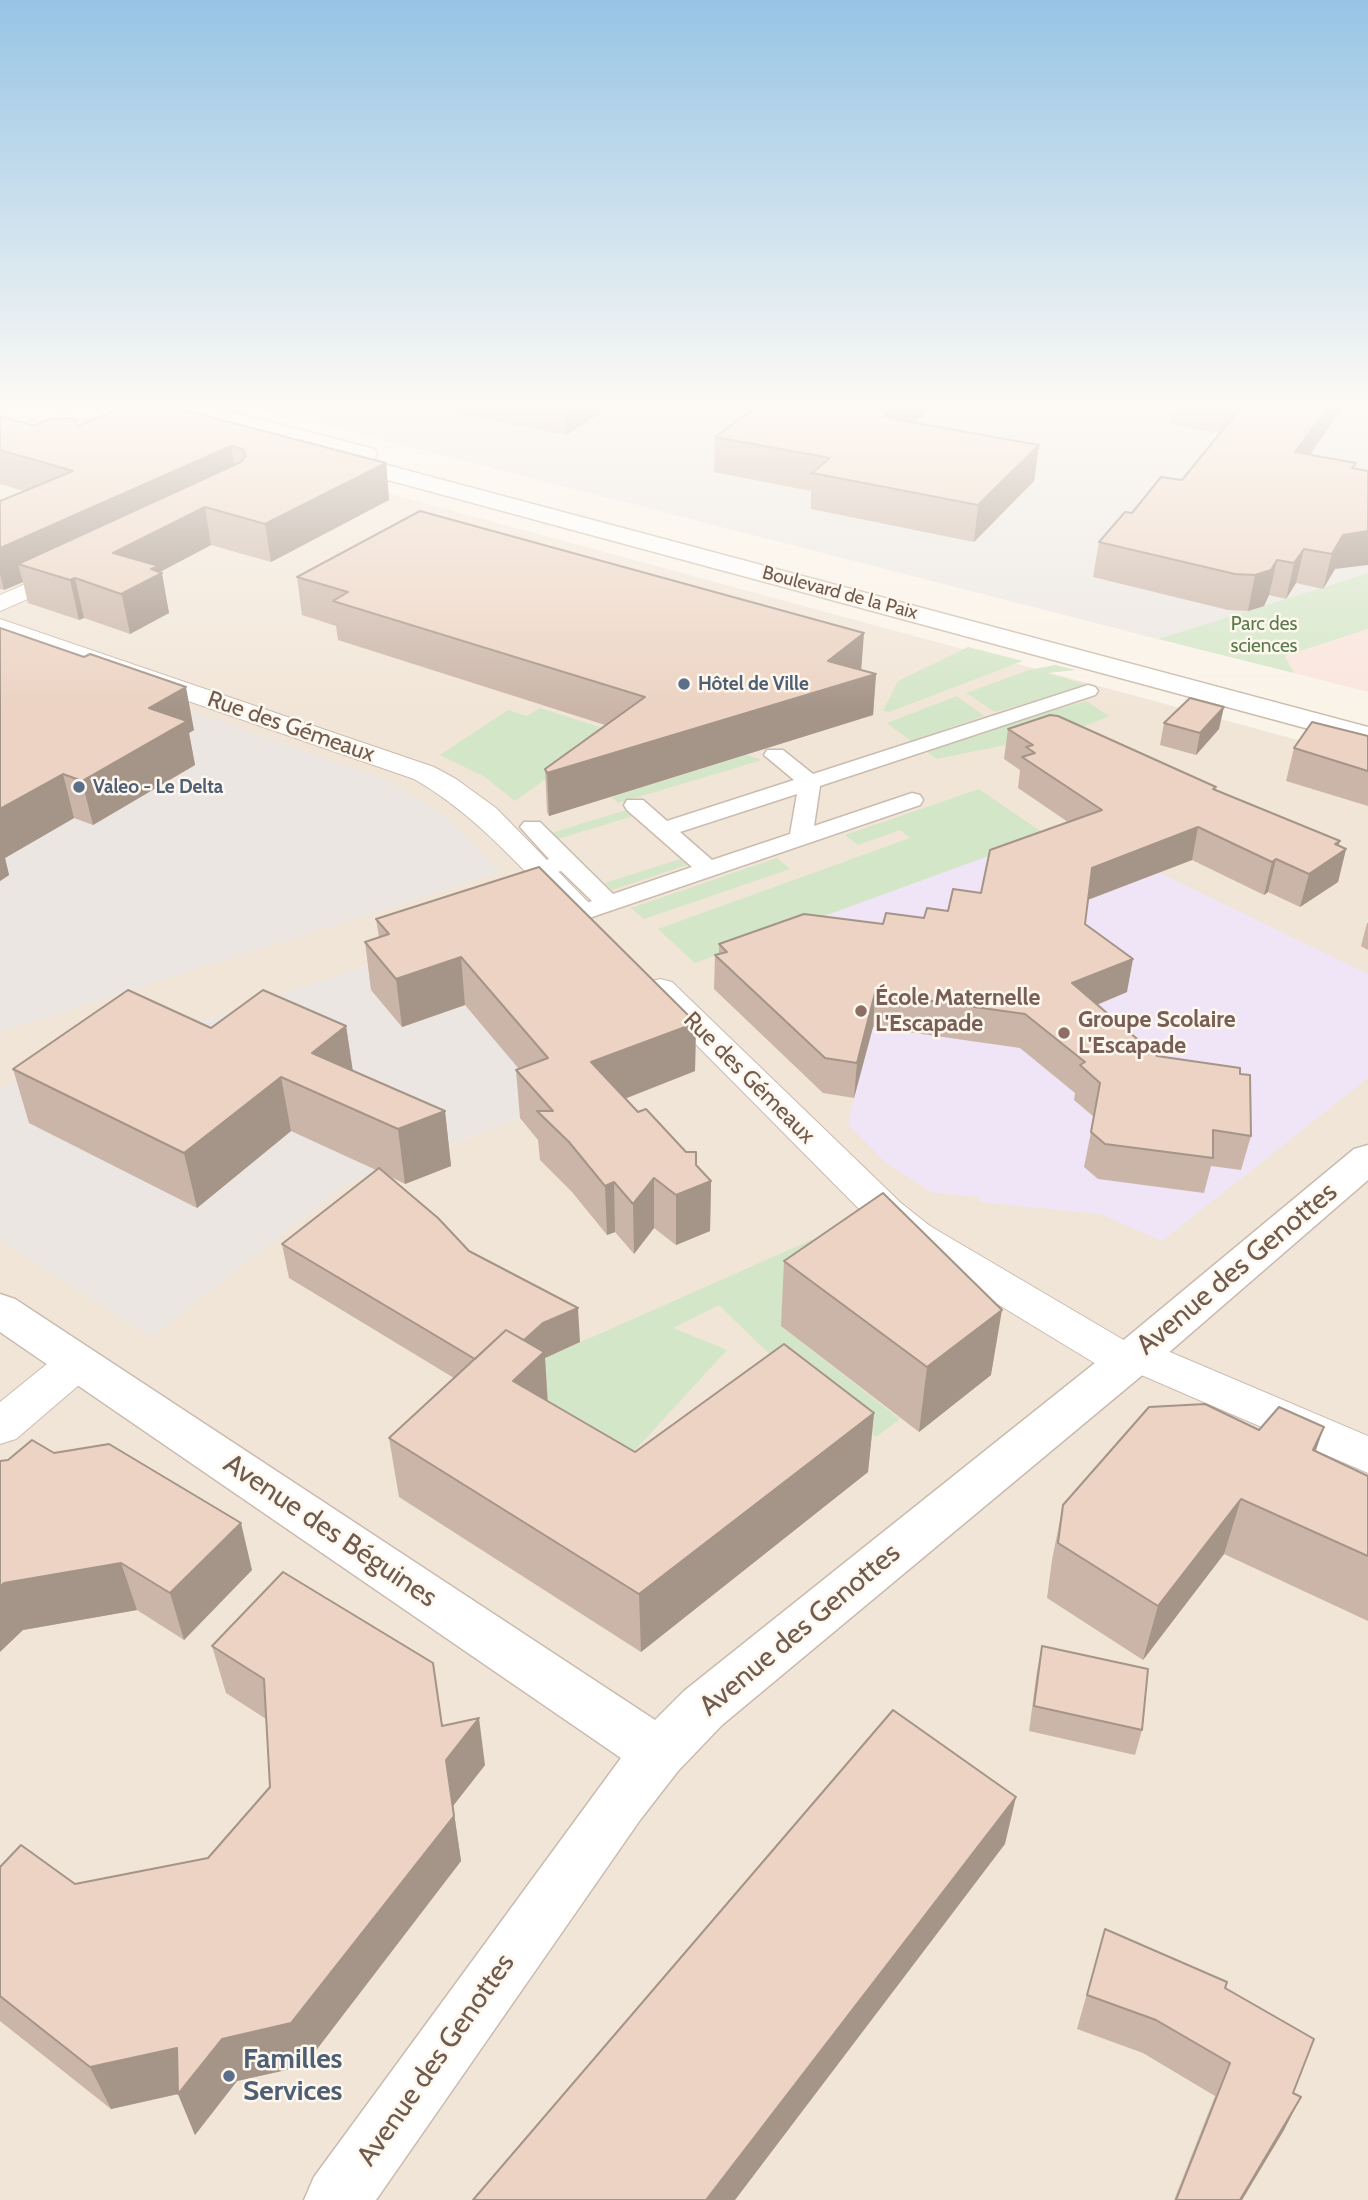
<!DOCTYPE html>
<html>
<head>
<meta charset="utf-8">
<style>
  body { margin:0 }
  canvas { display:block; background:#faf3e8 }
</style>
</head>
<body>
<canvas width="1368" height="2200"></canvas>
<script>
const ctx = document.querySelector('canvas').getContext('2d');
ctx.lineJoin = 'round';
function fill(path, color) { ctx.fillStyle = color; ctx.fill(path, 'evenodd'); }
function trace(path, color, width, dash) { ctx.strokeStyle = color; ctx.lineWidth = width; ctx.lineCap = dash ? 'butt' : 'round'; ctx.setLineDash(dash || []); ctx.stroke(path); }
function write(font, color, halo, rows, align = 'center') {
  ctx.font = font + ' Cabin,sans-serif'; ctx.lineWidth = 5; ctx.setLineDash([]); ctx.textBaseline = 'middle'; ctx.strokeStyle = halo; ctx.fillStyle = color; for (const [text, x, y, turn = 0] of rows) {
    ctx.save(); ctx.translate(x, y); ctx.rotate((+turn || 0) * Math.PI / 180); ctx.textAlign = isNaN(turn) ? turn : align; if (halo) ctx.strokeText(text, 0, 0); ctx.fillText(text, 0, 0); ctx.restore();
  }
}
fill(new Path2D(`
  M162,432L1368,759V2200H0V1240L151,1337L346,1184L681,1057L537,909L0,1088V1032L500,872L386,780L0,643V445Z`), '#f1e5d7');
fill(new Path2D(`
  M1368,629V692L1294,673L1285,656Z`), '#f9e5dd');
fill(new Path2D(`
  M249,403H1368V573L1158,639L254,407Z
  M0,643L386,780L446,816L501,872L0,1032Z
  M537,909L681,1057L346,1184L151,1337L0,1240V1088Z`), '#ebe6e1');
fill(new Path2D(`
  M1099,832L1162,874L1368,974V1078L1162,1241L1100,1214L979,1202V1197L933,1193L887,1164L848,1124L854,1098L823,1093L714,989L716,980L731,973L714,956L1046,835Z`), '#f0e5f6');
fill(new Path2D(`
  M1368,573V629L1285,656L1294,673L1158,639Z
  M968,647L1023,661L889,712L883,711L898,681Z
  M1055,665L1076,670L1047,673L1088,685L995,712L966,693L1029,670Z
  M957,696L984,716L911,741L887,723Z
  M1086,701L1109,716L1073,731L937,759L923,749Z
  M540,708L612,731L515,801L485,777L440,755L508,710L527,716Z
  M746,755L762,760L618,803L611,797Z
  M979,789L1046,835L695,963L658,929L910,838L900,830L858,845L845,835Z
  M626,810L633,816L558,839L551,833Z
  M777,858L790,869L644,919L631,908Z
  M680,859L687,865L612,890L605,883Z
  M845,1225L781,1326L900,1419L876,1437L764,1349L719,1305L673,1328L727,1350L600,1488L511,1389L545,1358Z`), '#d4e6c8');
const pedestrian = new Path2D(`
  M1088,685L1095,687L1098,691L1095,695L820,786L814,826L912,793L920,795L923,800L920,805L592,917L583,919L574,917L571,912L574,907L592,901L561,871L540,877L532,875L528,870L532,865L549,859L520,827L524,822H540L613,894L692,867L627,810L624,805L627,800H643L667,821L794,780L764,755L767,750H783L813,774ZM797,794L790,834L712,860L680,832Z`);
const minor = new Path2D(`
  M69,565L78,567L81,572L78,577L0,611V595Z
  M0,619L434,767L456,779L496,808L590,904L585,911L574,914L563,911C516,862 473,813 414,779L0,636Z
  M660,979L672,982L901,1203L930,1226L1127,1342L1136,1339L1151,1344L1368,1436V1473L1139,1374L1126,1378L1111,1373L902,1246L873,1223L648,996L643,989L648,982Z
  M78,1346L93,1351L99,1362L93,1373L16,1439L0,1444V1402L63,1351Z`);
const tertiary = new Path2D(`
  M34,407L42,408L45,413L42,418L0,426V414Z
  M1368,1145V1180L1152,1367L722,1725L678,1771L640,1820L376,2200H304L314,2177L621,1758L0,1332V1294L15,1299L655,1720L684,1691L1120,1343L1354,1149Z`);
const secondary = new Path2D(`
  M0,403L65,409L107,403H140L138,406L179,411L182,416L179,421L171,422C151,420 126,414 106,416C70,420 36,426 0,411Z
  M165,403H198L374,449L377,454L374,459L368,460L1368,727V745L329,464L326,459L329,454L335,453L168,407Z`);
trace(pedestrian, '#cbbbaf', 3);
trace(minor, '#cbbbaf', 2);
trace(tertiary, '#cbbbaf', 3);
trace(secondary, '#cdbcad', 3);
fill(pedestrian, '#fff');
fill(minor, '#fff');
fill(tertiary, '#fff');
fill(secondary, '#fff');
fill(new Path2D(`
  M400,403H616L566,435Z
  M649,403H702L691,410Z
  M762,403H937L914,423L1039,445L1034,481L974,542L811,509V491L714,472L715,437Z
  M1174,403H1346L1310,455L1356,463L1335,569L1323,589L1296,583L1286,599L1269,595L1264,606L1248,611L1228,610L1093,577L1099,542L1132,513L1182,480L1220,433L1170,425Z
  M0,416L35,426H78L386,463L389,500L271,562L211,545L160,572L169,613L130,634L84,618L79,620L28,603L23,582L4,590L0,589V501L24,491L0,484Z
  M297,577L861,670L876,674L873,715L549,816L547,812L545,769L605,725L338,640L336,626L302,615Z
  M0,628L194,730L189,733L195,765L93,825L74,818L5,858L9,875L0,881Z
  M1164,723L1219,729L1196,755L1160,745Z
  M1008,729L1215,790L1346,849L1338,882L1300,907L1268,892L1264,895L1192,860L1088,900L1085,924L1127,992L1097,1005L1157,1056L1240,1074L1251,1136L1241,1170L1211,1166L1204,1193L1098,1179L1084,1167L1094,1117L1074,1100L1075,1093L1020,1048L873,1027L854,1098L823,1093L714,989L715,955L719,954V944L883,924L924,918L948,911L981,893L1068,822L1018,788L1020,770L1004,759Z
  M1368,736V806L1286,781L1294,748Z
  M376,919L696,1023L695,1071L625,1099L638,1112L696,1165L711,1181L710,1231L676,1245L654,1228L634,1254L615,1232L607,1235L572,1192L540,1160L538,1140L520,1118L516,1070L519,1069L465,1005L402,1027L371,990L365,942L379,937Z
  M1367,923H1368V950L1361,946Z
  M346,1026L353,1071L445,1111L451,1166L405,1184L387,1175L469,1251L580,1342L545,1358L548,1401L635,1452L874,1413L868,1472L641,1652L399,1497L389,1438L454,1378L289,1278L282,1244L376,1170L291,1131L197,1208L29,1123L13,1069L211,1028Z
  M784,1261L991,1375L919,1432L781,1326Z
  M1259,1430L1316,1451L1368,1476V1621L1224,1554L1143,1660L1047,1598L1052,1560L1063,1505Z
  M54,1453L252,1570L184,1640L137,1610L23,1630Z
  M212,1646L442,1726L485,1765L453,1806L461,1861L304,2066L237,2081L195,2135L178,2094L111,2109L0,2021V1867L75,1884L208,1858L270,1787L266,1719L226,1693Z
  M1042,1646L1142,1730L1135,1755L1029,1731L1037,1671Z
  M1105,1929L1225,1988L1293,2093L1284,2130L1242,2200H1174L1215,2096L1143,2053L1077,2029Z`), '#cbb5a8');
fill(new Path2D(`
  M568,403H616L566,435L564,405Z
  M691,403H702L691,410Z
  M900,403H937L880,452L882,417Z
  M1331,403H1346L1288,485L1295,452Z
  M1039,445L1034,481L974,542L978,505Z
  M231,446L237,483L18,564L23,582L4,590L0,574V548Z
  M386,463L389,500L271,562L265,524Z
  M205,507L211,545L160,572L162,573L169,613L130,634L113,553Z
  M1368,531V565L1335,569L1323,589L1332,554L1343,535Z
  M1304,549L1296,583L1286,599L1294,563Z
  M1277,560L1269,595L1264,606L1248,611L1255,575Z
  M75,578L84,618L79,620L70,580Z
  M864,633L861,673L876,674L873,715L549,816L547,773L828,661Z
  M186,687L194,730L189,733L195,765L93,825L82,781L149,708Z
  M1224,707L1219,729L1196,755L1200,733Z
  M63,774L74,818L5,858L9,875L0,881V809Z
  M1198,827L1192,860L1087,900L1092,868Z
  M1340,841L1335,856L1346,849L1338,882L1300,907L1309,874L1335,844Z
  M1276,859L1268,892L1264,895L1272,862Z
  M461,957L465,1005L402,1027L396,979Z
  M1133,959L1127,992L1067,1017L1072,983Z
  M875,993L873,1027L854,1098L857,1063Z
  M696,1023L695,1071L593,1111L591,1062Z
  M346,1026L354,1080L312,1053Z
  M281,1077L291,1131L197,1208L184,1153Z
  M445,1111L451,1166L405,1184L398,1129Z
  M654,1178V1228L634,1254L633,1204Z
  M711,1181L710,1231L676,1245V1195Z
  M614,1182L615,1232L607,1235L605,1186Z
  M578,1308L580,1342L545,1358L548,1411L492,1370L543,1323Z
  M1002,1310L991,1375L919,1432L927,1367Z
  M874,1413L868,1472L641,1652L639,1594Z
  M1324,1427L1305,1482L1313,1450Z
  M1241,1499L1224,1554L1143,1660L1158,1606Z
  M241,1523L252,1570L184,1640L170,1593Z
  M121,1563L137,1610L23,1630L0,1652V1587L4,1583Z
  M479,1718L485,1765L453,1806L461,1861L304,2066L237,2081L195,2135L178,2094L111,2109L90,2067L446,1760Z
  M1016,1797L1005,1844L735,2200H706Z
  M1301,2097L1284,2130L1242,2200H1240Z`), '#a59488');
const building = new Path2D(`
  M146,403H156L386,463L265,524L205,507L113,553L159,566L151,569L162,573L121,594L75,578L70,580L18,564L241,462L246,456L243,449L231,446L0,548V501L73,471L0,450V416L35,426L45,420L72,418L78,426L126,406L133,408Z
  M762,403H900L882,417L1039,445L978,505L812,473L830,458L715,437Z
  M1229,403H1331L1295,452L1356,463L1352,468L1368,471V531L1343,535L1332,554L1304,549L1294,563L1277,560L1271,570L1255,575L1235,574L1099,542L1125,512L1132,513L1161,477L1182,480L1243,405Z
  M420,511L864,633L828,661L876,674L547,773L545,769L645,697L333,601L348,592L297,577Z
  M0,628L84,657L90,654L186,687L149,708L187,721L82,781L63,774L0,809Z
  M1190,698L1224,707L1200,733L1164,723Z
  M1050,715L1058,716L1216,787L1213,789L1340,841L1335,844L1346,849L1309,874L1276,859L1272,862L1198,827L1092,868L1085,924L1133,959L1072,983L1157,1056L1240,1068V1074L1250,1075L1251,1136L1213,1130V1158L1105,1144L1091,1132L1100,1083L1080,1065L1085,1062L1025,1014L875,993L857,1063L825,1058L715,955L727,952L719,944L804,914L883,924L886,913L924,918L927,908L948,911L953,889L981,893L990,850L1102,810L1022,757L1035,753L1026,747L1033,745L1008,729Z
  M1312,722L1368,736V771L1294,748Z
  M539,867L696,1023L591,1062L638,1112L646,1109L686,1152H696V1165L711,1181L676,1195L654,1178L633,1204L614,1182L605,1186L569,1142L537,1111H553L516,1070L548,1058L461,957L396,979L365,942L389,934L376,919Z
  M128,990L211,1028L263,990L346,1026L312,1053L445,1111L398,1129L281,1077L184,1153L13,1069Z
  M379,1168L438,1218L469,1251L578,1308L543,1323L524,1340L506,1330L475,1359L282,1244Z
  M883,1193L1002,1310L927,1367L784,1261Z
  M506,1330L544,1352L513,1381L635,1452L784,1344L874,1413L639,1594L389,1438Z
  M1205,1404L1259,1430L1279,1407L1324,1427L1313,1450L1368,1476V1556L1241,1499L1158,1606L1058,1543L1063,1505L1149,1407Z
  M32,1440L54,1453L109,1444L241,1523L170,1593L121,1563L4,1583L0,1587V1461L8,1460Z
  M283,1572L433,1663L442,1726L479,1718L446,1760L454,1816L291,2023L222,2039L178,2094L177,2048L90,2067L0,1996V1867L21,1845L75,1884L208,1858L270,1787L264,1679L212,1646Z
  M1042,1646L1148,1669L1142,1730L1034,1706Z
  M893,1710L1016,1797L706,2200H473Z
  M1105,1929L1227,1982L1225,1988L1314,2039L1293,2093L1301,2097L1240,2200H1176L1230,2063L1156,2020L1087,1995Z`);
fill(building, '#ecd3c3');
trace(building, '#a59488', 2);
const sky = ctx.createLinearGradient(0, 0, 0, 711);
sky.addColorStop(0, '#97c4e5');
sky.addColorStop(0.57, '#fdfaf5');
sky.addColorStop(1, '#fdfaf500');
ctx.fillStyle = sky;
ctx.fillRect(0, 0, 1368, 711);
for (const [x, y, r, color] of [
  [684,684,7,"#5c6f8a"],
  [79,787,7,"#5c6f8a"],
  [861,1011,7,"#8d6e63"],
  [1064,1033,7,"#8d6e63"],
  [229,2076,7,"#5c6f8a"]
]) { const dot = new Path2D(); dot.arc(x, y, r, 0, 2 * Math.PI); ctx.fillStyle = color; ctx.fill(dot); trace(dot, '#fdf7ee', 2.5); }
write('19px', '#715b4f', '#fdf7ee', [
  ["Boulevard de la Paix",840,593,15]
]);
write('19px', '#597b4b', '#fdf7ee', [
  ["Parc des",1264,624],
  ["sciences",1264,646]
]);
write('bold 19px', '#4e5e75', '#fdf7ee', [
  ["Hôtel de Ville",698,684],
  ["Valeo - Le Delta",93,787]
], 'left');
write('23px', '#715b4f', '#fdf7ee', [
  ["Rue des Gémeaux",291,727,19],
  ["Rue des Gémeaux",749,1078,45]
]);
write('bold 23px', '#785e54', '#fdf7ee', [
  ["École Maternelle",875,998],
  ["L'Escapade",875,1024],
  ["Groupe Scolaire",1078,1020],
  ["L'Escapade",1078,1046]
], 'left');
write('28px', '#715b4f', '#fdf7ee', [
  ["Avenue des Genottes",1237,1269,-40],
  ["Avenue des Béguines",330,1531,34],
  ["Avenue des Genottes",800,1630,-40],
  ["Avenue des Genottes",436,2060,-55]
]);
write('bold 28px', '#4e5e75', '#fdf7ee', [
  ["Familles",243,2060],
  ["Services",243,2092]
], 'left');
</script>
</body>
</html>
